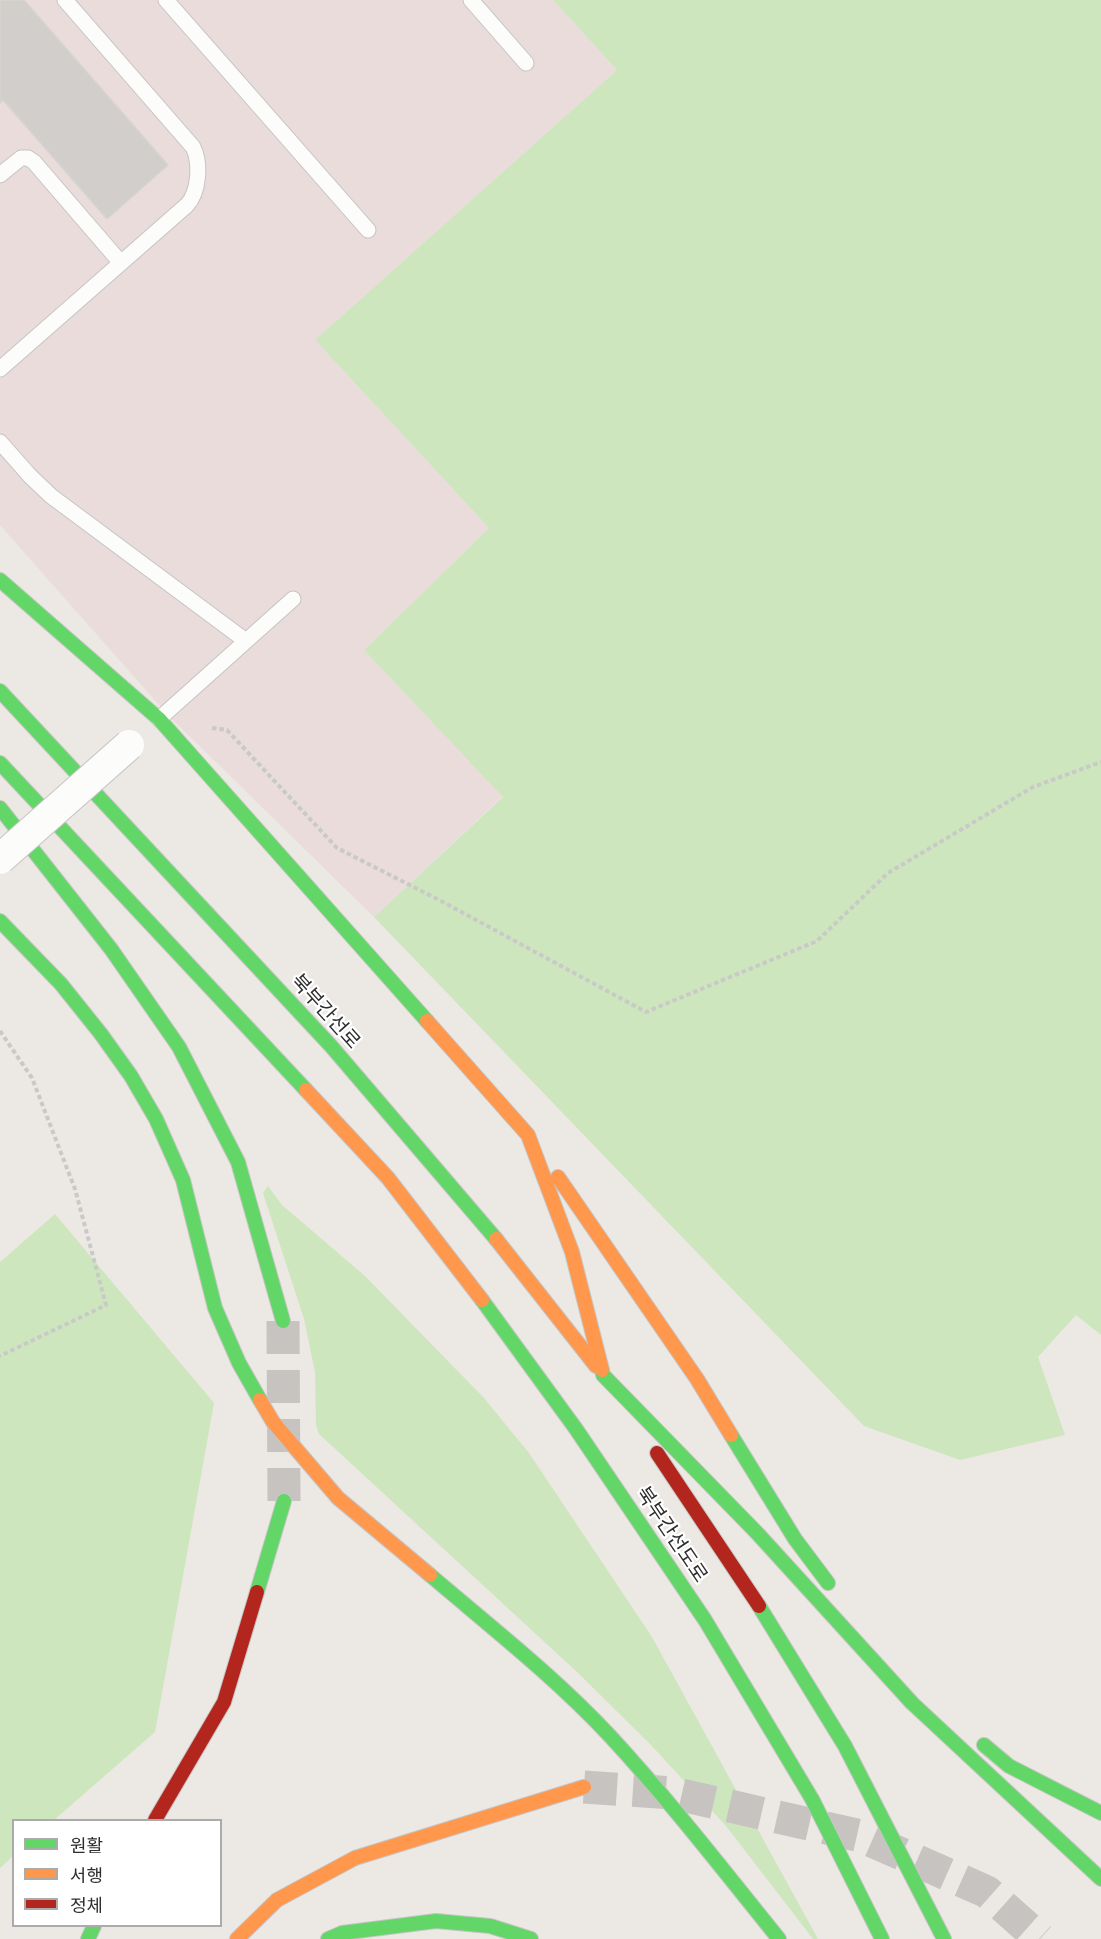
<!DOCTYPE html>
<html>
<head>
<meta charset="utf-8">
<style>
  body { margin:0 }
  #map { position:relative; width:1101px; height:1939px; overflow:hidden; background:#ece8e4; font-family:Arial,"Noto Sans KR",sans-serif }
  canvas { display:block }
  .legend { position:absolute; left:12px; top:1819px; width:210px; height:108px; box-sizing:border-box; background:#fff; border:2px solid #ababab; margin:0; padding:8px 10px; list-style:none; font-size:18px; color:#2e2e2e }
  .legend li { display:flex; align-items:center; gap:12px; height:30px }
  .legend b { width:30px; border:2px solid #ababab }
</style>
</head>
<body>
<div id="map">
<canvas width="1101" height="1939"></canvas>
<ul class="legend">
<li><b style="height:8px;background:#63d668"></b>원활</li>
<li><b style="height:8px;background:#ff974d"></b>서행</li>
<li><b style="height:8px;background:#b3261e"></b>정체</li>
</ul>
</div>
<script>
const ctx = document.querySelector('canvas').getContext('2d');
ctx.lineJoin = 'round';
function fill(path, color) { ctx.fillStyle = color; ctx.fill(path, 'evenodd'); }
function trace(path, color, width, dash) { ctx.strokeStyle = color; ctx.lineWidth = width; ctx.lineCap = dash ? 'butt' : 'round'; ctx.setLineDash(dash || []); ctx.stroke(path); }
function write(font, color, halo, rows, align = 'center') {
  ctx.font = font + ' Arial,"Noto Sans KR",sans-serif'; ctx.lineWidth = 4.5; ctx.setLineDash([]); ctx.textBaseline = 'middle'; ctx.strokeStyle = halo; ctx.fillStyle = color; for (const [text, x, y, turn = 0] of rows) {
    ctx.save(); ctx.translate(x, y); ctx.rotate((+turn || 0) * Math.PI / 180); ctx.textAlign = isNaN(turn) ? turn : align; if (halo) ctx.strokeText(text, 0, 0); ctx.fillText(text, 0, 0); ctx.restore();
  }
}
fill(new Path2D(`
  M0,0H553L617,70L315,340L489,528L364,650L503,796L374,917L167,714L0,525Z`), '#e9dcdb');
fill(new Path2D(`
  M553,0H1101V1335L1076,1315L1038,1357L1065,1435L960,1460L864,1426L374,917L503,797L364,650L489,528L315,340L617,70Z
  M268,1186L282,1205L365,1276L484,1398L529,1453L652,1637L818,1939H813L726,1826L649,1743L577,1672L319,1434L316,1425L315,1372L304,1319L263,1193Z
  M55,1214L214,1403L155,1732L54,1820H14L13,1856L0,1868V1262Z`), '#cee6be');
const building = new Path2D(`
  M0,0H24L168,165L107,219L3,100L0,103Z`);
fill(building, '#d1cecb');
trace(building, '#d7d4d0', 1.5);
trace(new Path2D(`
  M283,1321L284,1501
  M584,1787L673,1793L861,1836L987,1892L1040,1939`), '#c6c3c0', 33, [33, 16]);
const lane = new Path2D(`
  M166,0L368,230
  M471,0L526,63
  M0,175L21,158H28L34,162L121,263
  M0,369L187,205C199,192 201,163 193,147L65,0
  M0,442L30,476L51,496L246,641
  M159,719L293,599`);
const fast = new Path2D(`
  M0,580L159,719L427,1021
  M0,691L331,1046L496,1239
  M0,763L306,1090
  M0,808L111,949L179,1047L238,1162L283,1321
  M0,921L61,984L101,1034L131,1076L156,1119L183,1180L215,1308L239,1363L260,1400
  M482,1300L576,1429L705,1620L812,1799L882,1939
  M602,1370L603,1375L758,1534L912,1703L1101,1879
  M731,1435L795,1539L828,1583
  M430,1575C491,1627 555,1677 610,1736C670,1801 724,1871 779,1939
  M257,1592L284,1501
  M759,1606L845,1746L944,1939
  M984,1745L1009,1766L1101,1813
  M88,1939L94,1926
  M328,1939L342,1933L436,1921L490,1926L531,1939`);
const slow = new Path2D(`
  M427,1021L528,1135L572,1252L602,1370
  M306,1090L388,1178L482,1300
  M558,1177L697,1379L731,1435
  M496,1239L596,1366
  M260,1400L273,1422L338,1498L430,1575
  M237,1939L277,1900L355,1858L584,1787`);
const jam = new Path2D(`
  M657,1453L759,1606
  M155,1820L224,1702L257,1592`);
trace(lane, '#c5c4c5', 17);
trace(fast, '#c6c5c4', 16);
trace(slow, '#c6c5c4', 16);
trace(jam, '#c6c5c4', 16);
trace(new Path2D(`
  M212,728L227,730L337,848L443,902L646,1012L817,941L888,873L1033,787L1101,762
  M0,1031L32,1078L75,1189L106,1305L0,1356`), '#c9c9c8', 4, [4.5, 3]);
trace(lane, '#fcfcfb', 15);
trace(fast, '#63d668', 14);
trace(slow, '#ff974d', 14);
trace(jam, '#b3261e', 14);
const streetBridge = new Path2D(`
  M0,859L129,745`);
trace(streetBridge, '#c5c4c5', 32, []);
trace(streetBridge, '#fcfcfb', 30);
write('20px', '#2e2e2e', '#fff', [
  ["북부간선로",325,1012,48],
  ["북부간선도로",671,1535,56]
]);
</script>
</body>
</html>
